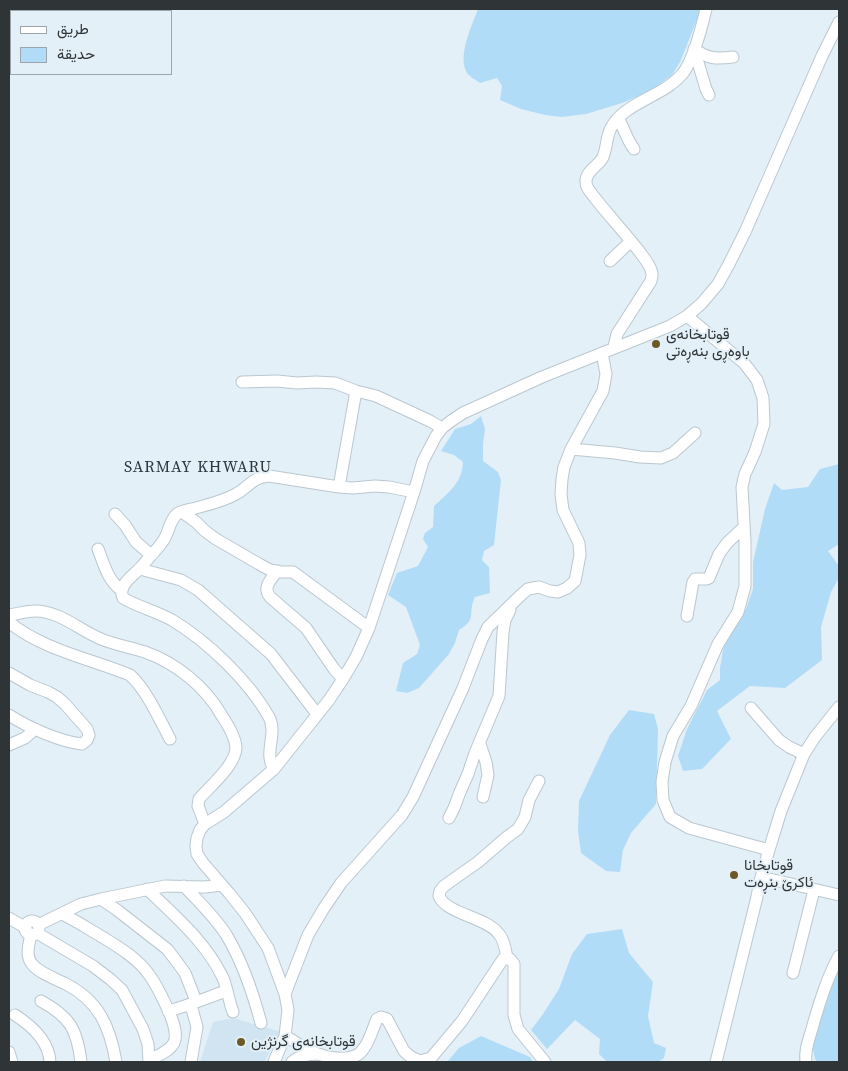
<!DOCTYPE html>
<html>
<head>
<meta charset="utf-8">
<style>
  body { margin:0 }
  #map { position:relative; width:848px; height:1071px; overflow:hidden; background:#e3f0f8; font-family:"Source Serif 4",Vazirmatn,serif }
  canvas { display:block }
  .frame { position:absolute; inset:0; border:10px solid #2f3437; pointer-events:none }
  .legend { position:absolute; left:10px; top:10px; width:162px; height:65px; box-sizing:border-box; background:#e3f0f8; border:1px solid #9ba5ab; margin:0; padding:6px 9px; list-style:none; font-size:15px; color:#2f3437 }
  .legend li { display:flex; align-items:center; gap:10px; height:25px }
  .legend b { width:25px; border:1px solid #9ba5ab }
</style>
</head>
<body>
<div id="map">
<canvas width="848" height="1071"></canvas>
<div class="frame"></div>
<ul class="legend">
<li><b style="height:6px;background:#fff"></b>طريق</li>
<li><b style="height:14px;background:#b1dcf8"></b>حديقة</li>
</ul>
</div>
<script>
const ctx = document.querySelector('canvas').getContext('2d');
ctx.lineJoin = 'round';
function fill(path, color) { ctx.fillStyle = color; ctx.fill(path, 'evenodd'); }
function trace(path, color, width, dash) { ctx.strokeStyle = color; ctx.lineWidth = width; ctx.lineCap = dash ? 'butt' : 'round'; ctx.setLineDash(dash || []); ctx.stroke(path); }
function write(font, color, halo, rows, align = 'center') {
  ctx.font = font + ' "Source Serif 4",Vazirmatn,serif'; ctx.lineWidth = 4; ctx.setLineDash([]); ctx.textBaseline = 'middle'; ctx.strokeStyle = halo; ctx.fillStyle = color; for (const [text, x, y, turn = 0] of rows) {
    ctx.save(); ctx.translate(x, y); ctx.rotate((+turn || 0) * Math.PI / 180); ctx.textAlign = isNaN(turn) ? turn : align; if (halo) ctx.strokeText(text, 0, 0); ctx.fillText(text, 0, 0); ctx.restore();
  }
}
fill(new Path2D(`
  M233,1018L281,1032L264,1062H200L213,1022Z`), '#d1e4f1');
fill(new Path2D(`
  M478,9H701L687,45L680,62L672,75L649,92L622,103L586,114L562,117L545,115L521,109L500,100L502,86L497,78L480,83C476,80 470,77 467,73C457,56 472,25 478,9Z
  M481,416L485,429L483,444V461L498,472L501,480L494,545L484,551L482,560L489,567L490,593L475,597C467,613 478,619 459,630L455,643L449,654L419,688L407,693L396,691L403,663L417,654L420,645L406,607L388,595L397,573L418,566L428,547L423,539L425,533L433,527L434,506C449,492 462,483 463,462L454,455L441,451L455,429L471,424Z
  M839,464V544L828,551L839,566V578L831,592L821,627L822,660L785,688L750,686L717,711L731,739L702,769L683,771L678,756L687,729L707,690L720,680V668L724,644L746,609L753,589V562L765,509L774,483L782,490L808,487L820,469Z
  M629,710L654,714L658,729L656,804L631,833L623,850L620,872L606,871L581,853L578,831L579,801L610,735Z
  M622,929L629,953L653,982L648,1016L654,1043L666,1048L664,1058L658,1062H607L599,1054L600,1039L575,1020L547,1049L531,1030L543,1014L559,989L572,954L587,934Z
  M838,967L839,968V1062H817L815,1059L812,1045L816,1029Z
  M481,1036L530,1057L533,1062H447L459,1048Z`), '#b1dcf8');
const minor = new Path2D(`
  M694,49L706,89L709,95
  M694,49C709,59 715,59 733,57
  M618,118C624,128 627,140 634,149
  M610,261L631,241
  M687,316L744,363L757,380L763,398L764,424L755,452L745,474L742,487L745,542V586L738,612L718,644L691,706L673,736L665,762L662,782L663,800L670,817L689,828L769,850
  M614,347L617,334L651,281C652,277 653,274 651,270C649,263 643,257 639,251C625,233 609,216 595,198C591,193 586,188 586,182C585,171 599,166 603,157C607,148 606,137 611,128C624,102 664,97 683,73C694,59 702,26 706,9
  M242,382L277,381L297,383L316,382L335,383L356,391L376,396L430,421L442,428
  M571,449L615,453L640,457L661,458L673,453L695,433
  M339,487L356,391
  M182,512L196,522L205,531L216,539L259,564L270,570L281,572H293L369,628
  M115,514L125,525L136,542L151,555
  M98,549C104,564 107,579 121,590
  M140,569L181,580L198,590L271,654L317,714
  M277,571C271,580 262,587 270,597L306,628L334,669L343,679
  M9,615C17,614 27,611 35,611C60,611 79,630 101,639C115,645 130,647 145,652C176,663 206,687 222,716C228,725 235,736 236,747C236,765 210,786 199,799L198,806L205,824
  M687,616L693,582L695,579H706L709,578L719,554L727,543L744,527
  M9,622C41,649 91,659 130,675C146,689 160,720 170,739
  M9,673L30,685L48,692L57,697L65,704L87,729L89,735L87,740L82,744C61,742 27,727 9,715
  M751,708L779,740L789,747L804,754
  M480,744L486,762L488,775L483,797
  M9,745L25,738L35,729
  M274,769C263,753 278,734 269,717C249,681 207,641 172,620C156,611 138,607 123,598C117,584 135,575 143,565C149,557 157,550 163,541C169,533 169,521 177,514C181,511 187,510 192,509C206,505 222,502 236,494C250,487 250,478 269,476L339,487L353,488L375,486L389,487L414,492
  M449,818L454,808L460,792L468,774L475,753L499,696L503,632L505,620L510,610
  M761,877L839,895
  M184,886C199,902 216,918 227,936C243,963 253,993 261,1023
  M147,889C175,916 206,942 223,978C227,987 229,1002 233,1012
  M101,899L117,910L167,949L174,958L185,973L196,1001
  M62,914C75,920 87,928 99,935C117,946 138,958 150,976C158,987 164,1001 170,1014C181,1042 176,1048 149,1060
  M9,918L26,928
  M25 928a7 7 0 1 1 14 0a7 7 0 1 1-14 0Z
  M38,925L81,904L101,899L165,886L205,887L222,885
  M37,933L93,966L110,979L122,990L143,1029L148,1044L149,1062
  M31,934C29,944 25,956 32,964C39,973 56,979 66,984C99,1001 110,1027 116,1062
  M507,959C506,951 504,939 498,933C486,917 446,914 439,896L440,891L444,886L478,862L507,837L518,829L525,817L529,800L539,781
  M793,973L814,890
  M285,994L308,935L324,908L341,883L402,815L413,797L463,688L482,639L488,627L521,595L528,589L539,587L550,591L558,592L567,588L575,581L580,555L579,543L563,510L561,494L562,479L564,467L571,449L603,391L606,374L602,353
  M41,1001C70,1017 77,1029 81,1062
  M191,1005L197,1027L191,1062
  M168,1011C188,1006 206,998 226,991
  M15,1015C32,1026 49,1041 50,1062
  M285,1036C294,1041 303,1048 313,1052C327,1058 355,1064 364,1048C370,1040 373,1028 377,1019L381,1017L387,1019L404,1051L411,1057L420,1061L431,1058L462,1021L503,959H510L514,964V1015L518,1029L545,1062
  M9,1052L12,1062
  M274,1062L285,1036L288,1010L285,994L268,948L245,913L229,893L203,863L197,854L196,846L197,838L200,830L205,824L224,812L274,769L329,700L343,679L356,657L369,628L414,492L423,461L436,436L442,428L451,421L463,413L542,377L670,326L687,316L701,304L718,284L729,264L745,232L822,56L839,22
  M292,1062C299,1056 308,1054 318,1054
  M716,1062L756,901L761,877L769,850L781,811L804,754L815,737L839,707
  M806,1062C804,1050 810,1037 813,1025C820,1001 827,978 839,956`);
trace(minor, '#bbc7cf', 13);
trace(minor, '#fff', 11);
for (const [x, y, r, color] of [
  [656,344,5,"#6d5827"],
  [734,875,5,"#6d5827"],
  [241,1042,5,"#6d5827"]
]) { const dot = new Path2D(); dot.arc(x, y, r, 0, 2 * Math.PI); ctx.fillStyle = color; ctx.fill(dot); trace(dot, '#e3f0f8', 2); }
write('15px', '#2f3437', '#e3f0f8', [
  ["قوتابخانەی",666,335],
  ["باوەڕی بنەڕەتی",666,352],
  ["قوتابخانا",744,866],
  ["ئاکرێ بنڕەت",744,883],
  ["قوتابخانەی گرنژین",251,1042]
], 'left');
ctx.letterSpacing = '1px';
write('16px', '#2c363c', '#e3f0f8', [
  ["SARMAY KHWARU",198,468]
]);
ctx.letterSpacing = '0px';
</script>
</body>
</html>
